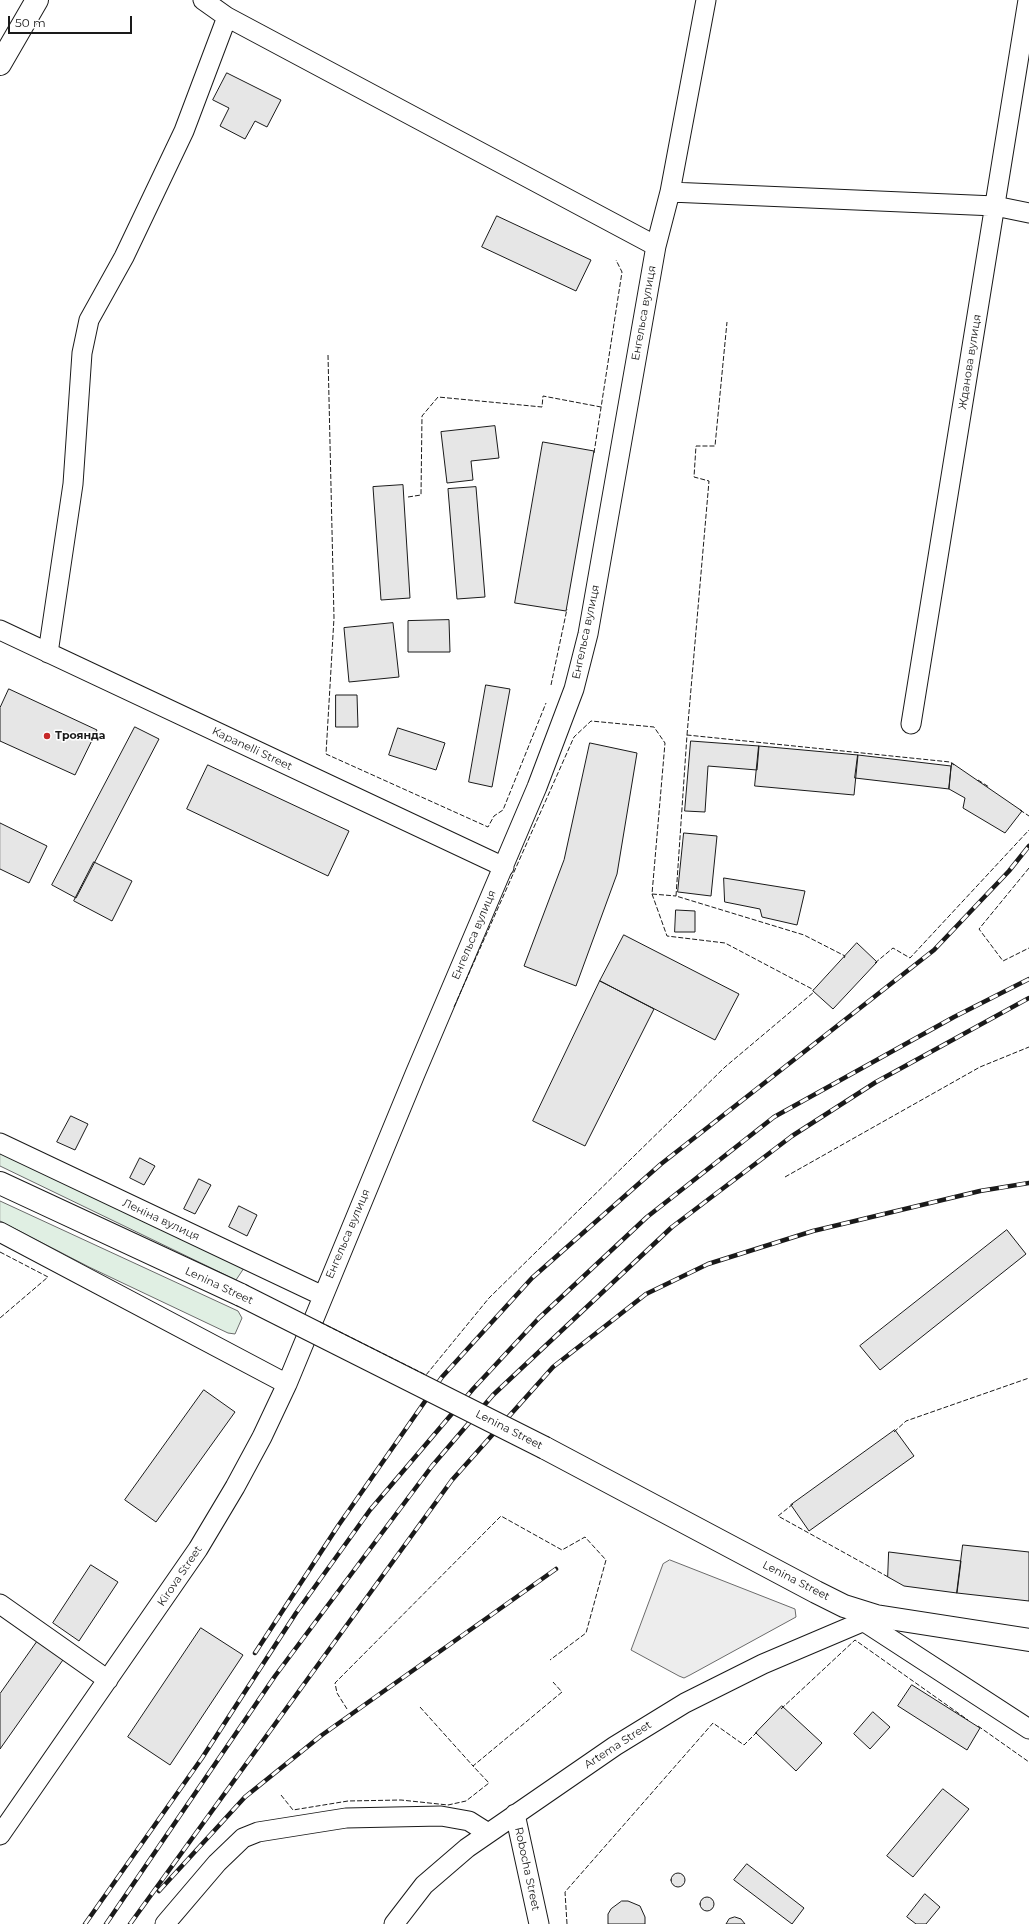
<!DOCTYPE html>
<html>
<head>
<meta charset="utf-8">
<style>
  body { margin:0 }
  #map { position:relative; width:1029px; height:1924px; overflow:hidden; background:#fff; font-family:Montserrat,sans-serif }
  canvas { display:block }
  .scale { position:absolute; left:8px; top:16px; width:124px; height:18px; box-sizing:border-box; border:2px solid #1a1a1a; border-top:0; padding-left:5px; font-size:12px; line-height:14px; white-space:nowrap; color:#1a1a1a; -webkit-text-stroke:3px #fff; paint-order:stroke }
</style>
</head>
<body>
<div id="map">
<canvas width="1029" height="1924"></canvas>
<div class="scale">50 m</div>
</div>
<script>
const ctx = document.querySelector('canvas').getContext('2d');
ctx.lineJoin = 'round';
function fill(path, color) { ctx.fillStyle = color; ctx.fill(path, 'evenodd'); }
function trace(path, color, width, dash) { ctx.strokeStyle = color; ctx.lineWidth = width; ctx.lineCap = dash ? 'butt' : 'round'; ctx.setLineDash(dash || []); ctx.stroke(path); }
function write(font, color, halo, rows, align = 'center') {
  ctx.font = font + ' Montserrat,sans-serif'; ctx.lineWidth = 3; ctx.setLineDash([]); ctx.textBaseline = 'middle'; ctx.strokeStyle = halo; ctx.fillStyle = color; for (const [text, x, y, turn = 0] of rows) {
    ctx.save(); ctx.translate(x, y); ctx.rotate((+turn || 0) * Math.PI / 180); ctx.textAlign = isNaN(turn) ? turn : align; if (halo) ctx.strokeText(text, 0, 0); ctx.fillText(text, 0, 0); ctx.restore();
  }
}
const green = new Path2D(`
  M0,1152L244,1268L236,1280L0,1166Z
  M0,1201L238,1311L242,1318L235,1334L228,1333L89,1267L0,1221Z`);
fill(green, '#e0efe3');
trace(green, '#6a6a6a', 1);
const parking = new Path2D(`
  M670,1560L795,1609L796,1617L690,1675L684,1678L679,1676L631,1650L663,1564Z`);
fill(parking, '#ededed');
trace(parking, '#6a6a6a', 1);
const building = new Path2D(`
  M227,73L281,100L267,127L255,121L245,139L220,126L229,108L213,100Z
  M497,216L591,260L576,291L482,247Z
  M495,426L499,458L471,461L473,480L447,483L441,432Z
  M543,442L594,451L566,611L515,603Z
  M403,485L410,598L381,600L373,487Z
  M476,487L485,597L457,599L448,489Z
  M449,620L450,652H408V621Z
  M393,623L399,677L349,682L344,628Z
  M486,685L510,689L492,787L469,782Z
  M9,689L97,730L75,775L0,741V708Z
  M336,695H357L358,727H336Z
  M135,727L159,739L76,898L52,885Z
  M398,728L445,743L436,770L389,755Z
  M691,741L759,746L757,770L708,766L705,812L685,811Z
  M590,743L637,753L617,874L576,986L524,966L564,860Z
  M759,746L858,755L854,795L755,786Z
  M858,755L951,766L949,789L855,778Z
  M952,763L1022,811L1005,833L963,808L965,798L949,789Z
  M208,765L349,831L328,876L187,809Z
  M0,823L47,846L29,883L0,869Z
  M684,833L717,836L711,896L678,892Z
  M94,862L132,881L112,921L74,901Z
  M724,878L805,891L797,925L762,917L760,909L725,902Z
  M676,910L695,911V932H675Z
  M624,935L739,994L715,1040L600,981Z
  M857,943L877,962L833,1009L813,991Z
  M600,981L654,1009L585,1146L533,1121Z
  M71,1116L88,1124L75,1150L57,1142Z
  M140,1158L155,1166L144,1185L130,1178Z
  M199,1179L211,1185L195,1214L184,1209Z
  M239,1206L257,1215L247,1236L229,1227Z
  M1007,1230L1026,1254L880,1370L860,1346Z
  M204,1390L235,1412L156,1522L125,1500Z
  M895,1430L914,1456L809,1531L791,1505Z
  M963,1545L1029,1552V1601L957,1593Z
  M889,1552L961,1561L957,1593L904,1586L888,1577Z
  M91,1565L118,1582L79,1641L53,1623Z
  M201,1628L243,1655L170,1765L128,1737Z
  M39,1639L65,1657L0,1749V1694Z
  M912,1685L980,1728L967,1750L898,1706Z
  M782,1706L822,1743L796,1771L756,1733Z
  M873,1712L890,1727L870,1749L854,1734Z
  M943,1789L969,1809L913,1877L887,1856Z
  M747,1864L804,1908L792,1924L734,1880Z
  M671 1880a7 7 0 1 1 14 0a7 7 0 1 1-14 0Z
  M925,1894L940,1907L926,1924H916L907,1917Z
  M700 1904a7 7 0 1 1 14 0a7 7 0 1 1-14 0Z
  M622,1901H628L640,1906L645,1917V1924H608V1914L611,1909Z
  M735,1917L741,1919L745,1924H726L729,1919Z`);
fill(building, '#e6e6e6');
trace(building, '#1a1a1a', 1);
const minor = new Path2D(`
  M203,0L227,17L656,246
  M670,192L995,206L1029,213
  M0,630L504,867
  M48,653L73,484L82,353L89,320L124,257L184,131L227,17
  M911,724L1028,0
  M0,1143L323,1296
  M0,1232L287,1384
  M0,1604L108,1680
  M863,1621L1029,1729
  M515,1814L539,1924
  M0,1835L198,1549L235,1487L262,1437L287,1384L415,1074L537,787L574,689L588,634L656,246L670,192L706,0
  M165,1924L217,1863L243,1838L258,1832L346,1818L441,1816L469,1821L488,1833
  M394,1924L424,1885L467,1848L615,1746L685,1703L763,1664L876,1616`);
const major = new Path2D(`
  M0,64L37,0
  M0,1183L241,1295
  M545,1448L816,1592L844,1606L876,1616L1029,1640`);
trace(minor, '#1a1a1a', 21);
trace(major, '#1a1a1a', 24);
trace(minor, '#fff', 19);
trace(major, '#fff', 22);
const rail = new Path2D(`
  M255,1653L338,1526L442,1377L532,1278L661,1164L934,950L1009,871L1029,846
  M159,1891L245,1797L322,1735L556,1569
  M85,1924L202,1758L296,1613L370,1510L473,1389L539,1318L647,1217L774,1117L954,1017L1029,979
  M106,1924L275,1676L432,1466L493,1395L672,1227L792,1136L876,1082L1029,998
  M130,1924L452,1480L553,1367L646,1294L708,1264L813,1231L980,1191L1029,1183`);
trace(rail, '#1a1a1a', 4.5);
trace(rail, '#fff', 3, [9]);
const majorBridge = new Path2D(`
  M241,1295L545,1448`);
trace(majorBridge, '#1a1a1a', 24, []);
trace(majorBridge, '#fff', 22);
trace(new Path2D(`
  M328,355L334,618L326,754L488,827L494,816L503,810L546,703
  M594,453L622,272L616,260
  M408,497L421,495L422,416L438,397L542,407L543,396L601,407
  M551,685L567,609
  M687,735L709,481L694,477L696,446H715L727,322
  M978,780L989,787
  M1020,810L1029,816
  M1029,868L979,929L1003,961L1029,948
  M652,894L676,896
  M844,958L845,956L804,935L676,896L687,735L950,762L954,765
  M875,963L893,948L910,958L1029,830
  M454,1007L574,737L591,721L654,727L665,743L652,894L667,936L725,943L814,990
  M785,1177L980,1067L1029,1047
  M0,1252L48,1277L0,1318
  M320,1322L426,1375L489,1298L725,1067L814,992
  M894,1432L906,1421L1029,1378
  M793,1504L778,1516L890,1578
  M420,1707L473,1766
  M347,1709L337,1693L335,1683L501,1516L562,1550L585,1537L606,1560L586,1633L550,1660
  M781,1709L855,1640L968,1720
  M978,1726L1029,1762
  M281,1795L293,1810L348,1801L401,1800L448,1805L466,1801L489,1783L473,1766L562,1692L553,1682
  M567,1924L565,1892L713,1723L744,1745L758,1731`), '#1a1a1a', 1, [5, 2]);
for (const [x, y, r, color] of [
  [47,736,4,"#c62828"]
]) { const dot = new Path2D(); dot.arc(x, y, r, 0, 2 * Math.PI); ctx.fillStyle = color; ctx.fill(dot); trace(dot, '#fff', 1.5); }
write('11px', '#1a1a1a', '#fff', [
  ["Енгельса вулиця",644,313,-80],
  ["Жданова вулиця",970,362,-81],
  ["Енгельса вулиця",586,632,-78],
  ["Kapanelli Street",252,749,25],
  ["Енгельса вулиця",474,935,-67],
  ["Леніна вулиця",161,1220,25],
  ["Енгельса вулиця",348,1234,-67],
  ["Lenina Street",219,1286,25],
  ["Lenina Street",509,1430,27],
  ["Kirova Street",180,1576,-56],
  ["Lenina Street",796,1581,27],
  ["Artema Street",618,1745,-33],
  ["Robocha Street",527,1869,78]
]);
write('bold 11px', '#1a1a1a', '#fff', [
  ["Троянда",55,736]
], 'left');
</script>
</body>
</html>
